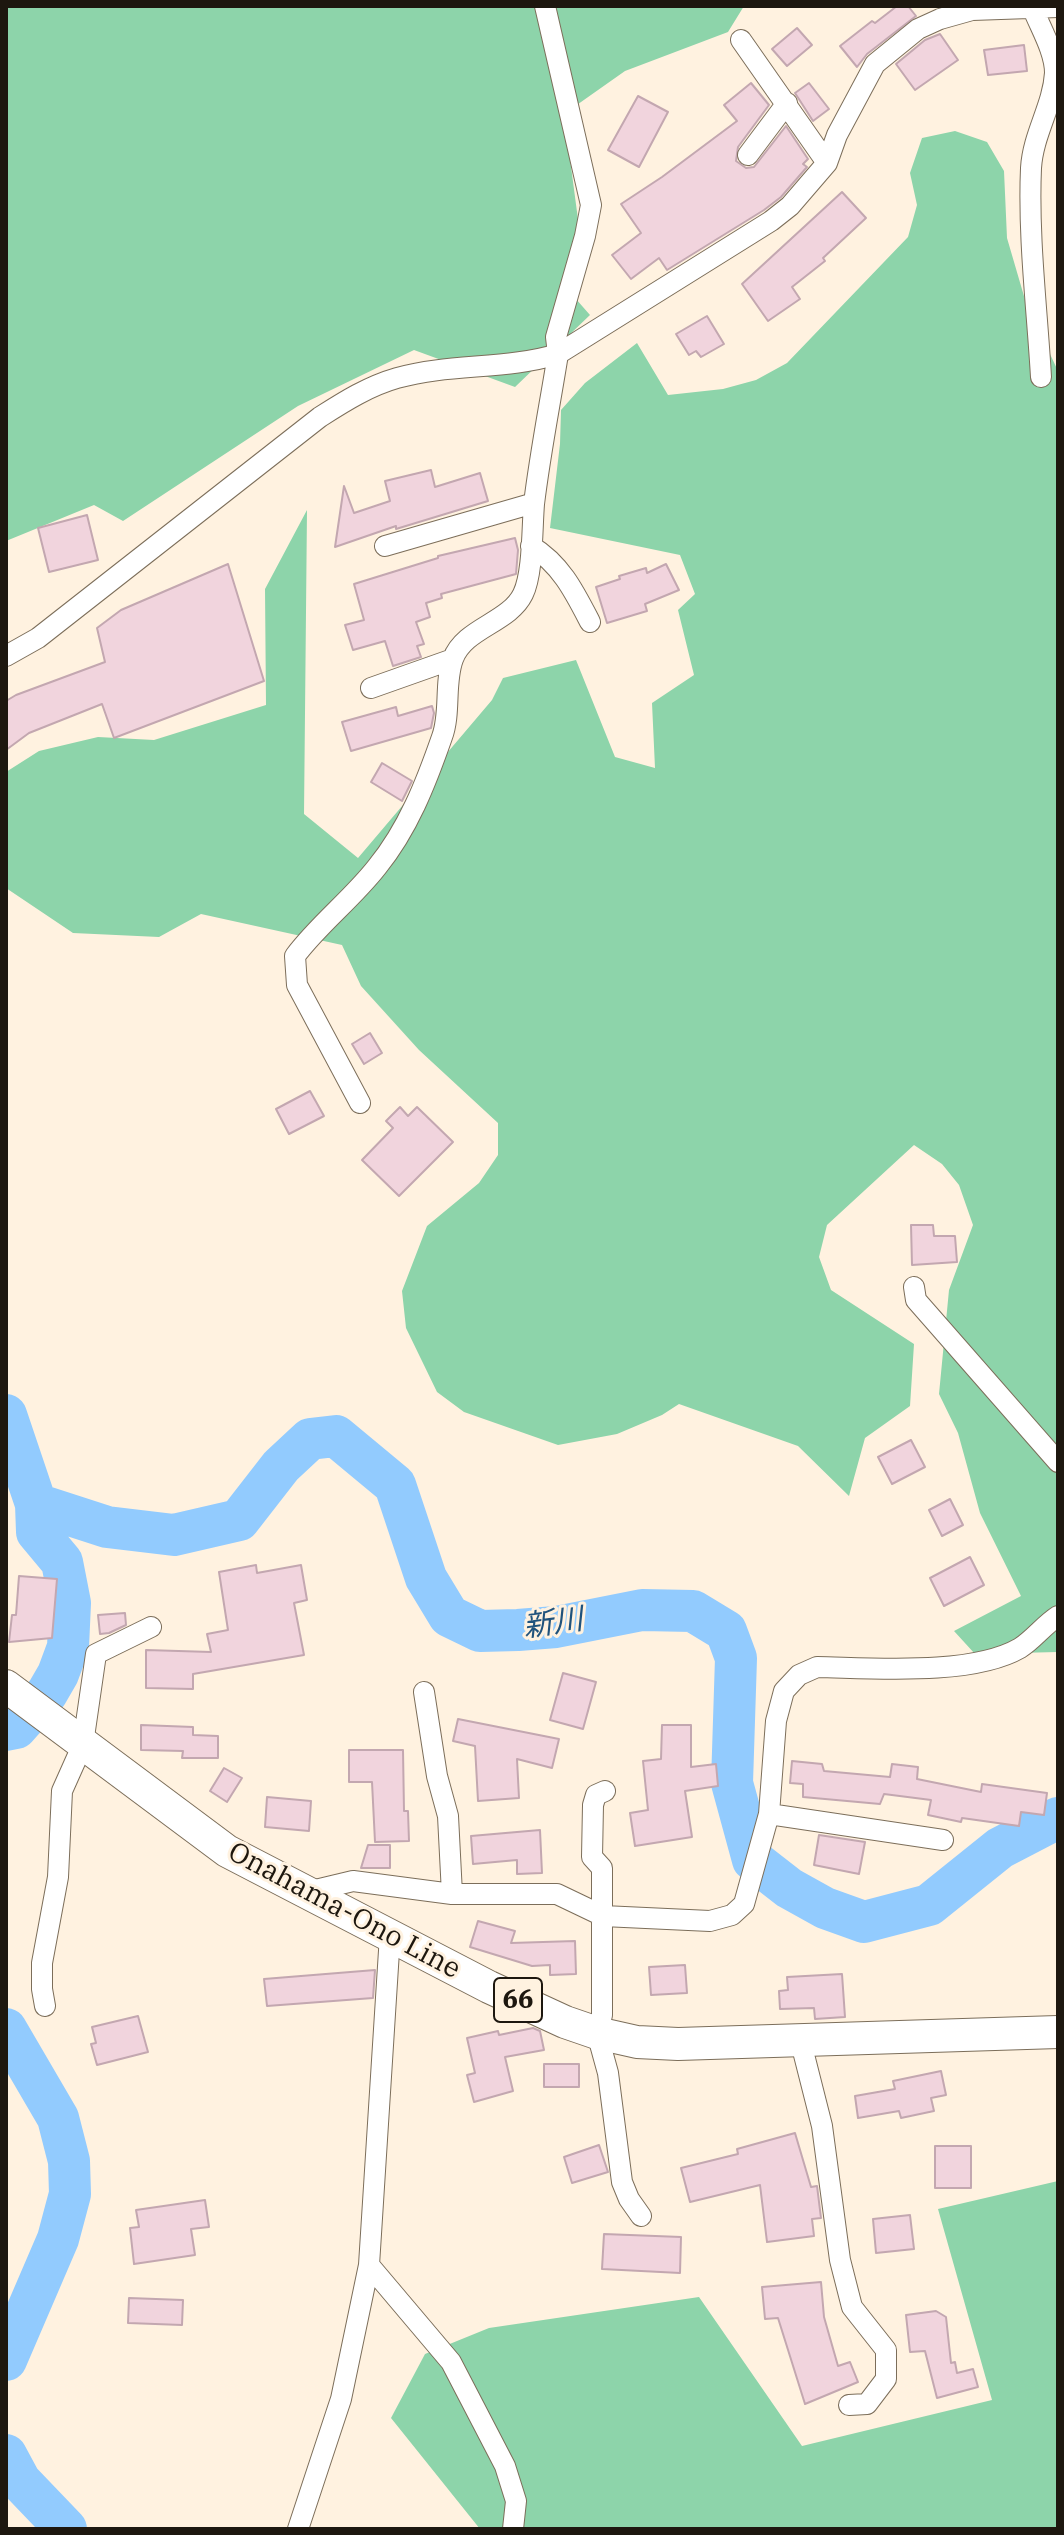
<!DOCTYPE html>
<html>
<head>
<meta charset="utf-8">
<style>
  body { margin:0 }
  #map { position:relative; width:1064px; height:2535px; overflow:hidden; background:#fff2e0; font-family:"IBM Plex Serif",serif }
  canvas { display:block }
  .frame { position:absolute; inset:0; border:8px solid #1d170f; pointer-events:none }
</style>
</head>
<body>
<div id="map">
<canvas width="1064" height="2535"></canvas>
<div class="frame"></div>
</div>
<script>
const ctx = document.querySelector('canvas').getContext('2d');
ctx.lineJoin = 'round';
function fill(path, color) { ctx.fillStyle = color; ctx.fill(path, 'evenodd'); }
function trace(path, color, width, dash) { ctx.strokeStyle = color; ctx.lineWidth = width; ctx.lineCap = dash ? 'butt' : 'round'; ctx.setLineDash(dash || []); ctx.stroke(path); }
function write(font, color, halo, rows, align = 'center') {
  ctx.font = font + ' "IBM Plex Serif","Noto Sans JP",serif'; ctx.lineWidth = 6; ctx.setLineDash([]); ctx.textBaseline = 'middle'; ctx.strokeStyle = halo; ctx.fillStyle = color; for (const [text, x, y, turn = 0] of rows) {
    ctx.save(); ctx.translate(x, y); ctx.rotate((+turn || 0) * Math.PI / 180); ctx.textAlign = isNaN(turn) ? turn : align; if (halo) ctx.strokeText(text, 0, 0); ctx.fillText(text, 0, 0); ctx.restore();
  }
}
fill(new Path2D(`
  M6,6H744L728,32L625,71L564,114L579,227L561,282L590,315L515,387L414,350L298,406L123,521L94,505L6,541Z
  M955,131L987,142L1004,171L1007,238L1026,303L1058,371V1652L975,1654L954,1631L1021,1596L980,1513L958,1433L939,1394L949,1290L973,1225L959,1185L942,1164L914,1145L827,1225L819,1257L831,1290L914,1344L910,1406L865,1438L849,1496L798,1446L679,1404L662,1415L617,1434L558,1445L464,1412L437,1392L406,1328L402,1291L427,1226L479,1183L498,1155V1123L419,1050L361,986L342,945L201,914L159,937L73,933L6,888V772L39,751L98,737L154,740L266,705L265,589L307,510L304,814L358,858L492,700L503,678L576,660L615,757L655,768L652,703L694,675L678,610L695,594L680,555L550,528L560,444L561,410L585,383L637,343L668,395L723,389L756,380L787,363L908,237L917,205L910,173L922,138Z
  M1058,2181V2529H480L391,2418L425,2354L489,2328L699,2297L802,2446L992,2400L938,2209Z`), '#8dd4aa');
trace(new Path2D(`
  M6,1415L36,1504L37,1532L62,1562L70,1603L68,1647L58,1674L47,1693L16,1728L6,1730
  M36,1504L107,1527L174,1535L239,1520L281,1466L310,1439L336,1436L395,1485L426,1578L449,1616L480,1631L518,1630L556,1627L642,1610L693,1611L726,1631L736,1658L732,1783L753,1860L789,1888L825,1908L864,1922L929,1905L1000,1848L1058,1818
  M6,2029L58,2118L69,2161L70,2194L58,2239L6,2360
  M6,2455L20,2481L66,2529`), '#92cbfe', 42);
const building = new Path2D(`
  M897,6H908L916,16L867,54L857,67L840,46L872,21L875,23Z
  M797,28L812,45L787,66L772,49Z
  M940,34L958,60L915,90L896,64L925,40Z
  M1024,45L1027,71L988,75L984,50Z
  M751,83L769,105L738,147L736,161L746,168L754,167L786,126L808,159L803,164L807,167L781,197L764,210L667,270L659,258L631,279L612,255L641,233L621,204L662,177L737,121L724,105Z
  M809,83L829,109L813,121L795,93Z
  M638,96L668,112L639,167L608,150Z
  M842,192L866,218L823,258L825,261L792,287L800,299L768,321L742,284Z
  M707,316L724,344L701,357L696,351L689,355L676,334Z
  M431,470L435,487L480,473L488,501L396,529V526L335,547L344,486L354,513L390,501L385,481Z
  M87,515L98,560L49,572L38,528Z
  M515,538L518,550L516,574L441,594L442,598L426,603L430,617L416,622L424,644L417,646L421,657L393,666L385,641L353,650L345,625L364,620L354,584L438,558V556Z
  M228,564L264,681L114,738L102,704L29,733L6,750V701L16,695L105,662L97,628L121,610Z
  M666,564L679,590L645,604L647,611L607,623L596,587L620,579L619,576L646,568L647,573Z
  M432,706L434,713L431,728L351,751L342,722L396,707L398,716Z
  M382,763L412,781L402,801L371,782Z
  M370,1033L382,1053L364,1064L352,1044Z
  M310,1091L324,1116L289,1134L276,1109Z
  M400,1107L408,1116L417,1107L453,1142L399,1196L362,1160L393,1128L386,1121Z
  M911,1225H933L934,1236H955L957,1262L912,1265Z
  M911,1440L925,1467L892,1484L878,1457Z
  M950,1499L963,1525L942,1536L929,1510Z
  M970,1557L984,1585L944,1606L930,1578Z
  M256,1565L257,1573L301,1565L307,1600L294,1603L304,1655L193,1674V1689L146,1688V1650L211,1652L207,1634L228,1630L219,1572Z
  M19,1576L57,1579L52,1638L9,1642L12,1615H16Z
  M125,1613L126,1625L109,1633L100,1634L98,1615Z
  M563,1673L596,1682L583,1729L550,1720Z
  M458,1719L559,1739L552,1768L517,1759L519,1798L478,1801L475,1746L453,1741Z
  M141,1725L193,1727V1735L218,1736V1758H182L183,1751L141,1750Z
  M662,1725H691V1767L716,1764L718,1786L685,1791L692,1837L635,1846L630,1813L648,1810L643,1761L661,1759Z
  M349,1750H403L404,1811H408L409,1841L375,1842L372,1782H349Z
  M792,1761L822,1764L824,1771L890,1777L892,1764L918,1767L917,1779L981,1792L982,1784L1047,1793L1044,1815L1021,1812L1019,1826L962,1818L961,1822L928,1815L931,1800L884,1794L880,1804L803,1797V1784L790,1783Z
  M224,1768L242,1778L227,1802L210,1791Z
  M267,1797L311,1801L309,1831L265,1827Z
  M540,1830L542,1873L517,1874V1860L473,1864L471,1836Z
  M819,1835L865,1842L859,1874L814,1865Z
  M368,1845H390V1868H361Z
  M478,1921L515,1931L511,1943L575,1941L576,1974L550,1975V1965L532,1966L470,1947Z
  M685,1965L687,1993L651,1995L649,1967Z
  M375,1970L373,1998L267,2006L264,1979Z
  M842,1974L845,2017L815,2019L814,2008L780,2009L779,1991L788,1990L787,1977Z
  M138,2016L148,2052L97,2065L91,2044L96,2043L92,2027Z
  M533,2028L540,2031L544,2050L505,2057L513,2091L474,2102L467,2075L475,2073L467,2038L498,2031L499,2035Z
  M544,2064H579V2087H544Z
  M941,2071L946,2095L931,2098L934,2111L901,2118L899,2111L858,2118L855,2096L895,2089L893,2081Z
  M795,2133L811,2187L817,2186L821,2218L812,2219L814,2236L767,2242L760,2185L690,2202L681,2168L738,2154L737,2149Z
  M599,2145L608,2172L572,2183L564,2157Z
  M935,2146H971V2188H935Z
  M205,2200L209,2227L191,2229L195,2255L134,2264L130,2228L139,2227L136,2210Z
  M910,2215L914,2249L876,2253L873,2219Z
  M604,2234L681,2237L680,2273L602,2269Z
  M821,2282L824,2317L838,2366L850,2362L858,2382L805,2404L778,2318L765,2319L762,2287Z
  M129,2298L183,2300L182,2325L128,2323Z
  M936,2311L946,2317L951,2363L955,2362L957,2373L973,2369L978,2387L937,2398L925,2351L910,2352L906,2315Z`);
fill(building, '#f1d4dd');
trace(building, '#c3a7b0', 2);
const minor = new Path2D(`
  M1033,9C1041,29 1055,52 1055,73C1053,106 1033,134 1031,168C1028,237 1037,308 1041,377
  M741,40L827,163
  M748,155L787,103
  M385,546L534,503
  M531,546C561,564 575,593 590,622
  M6,656L38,638L320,417C345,401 369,386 397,378C450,363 506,370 558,354L771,221L790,206L827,163L837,135L875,64L918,29L940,19L972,10L1058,7
  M371,688L453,659
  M360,1103L297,985L295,956C319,924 352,899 377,867C408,829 426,783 442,737C451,713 444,683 453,659C464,628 509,623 523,594C533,574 532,528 534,504C540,454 550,404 558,354L556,337L585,236L591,205L545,6
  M914,1287L916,1300L1058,1462
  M424,1692L437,1776L448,1816L452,1894H557L603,1916L710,1921L732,1915L744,1904L769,1814L776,1721L784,1691L799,1675L817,1667C873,1668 972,1676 1020,1648C1034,1639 1044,1625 1058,1616
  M605,1791L596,1795L593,1805L592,1857L602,1868V2015L597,2033L608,2073L622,2182L629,2199L641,2216
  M769,1814L943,1840
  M307,1892L353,1881L452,1894
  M45,2006L42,1989V1963L58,1877L62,1791L83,1744L96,1654L151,1627
  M800,2039L822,2126L840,2260L852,2307L886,2350V2379L867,2404L849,2405
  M369,2265L451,2362L505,2466L516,2501L513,2529
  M298,2529L341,2399L369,2265L390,1935`);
const primary = new Path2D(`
  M6,1686L227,1851L489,1987L565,2022L597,2033L637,2042L678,2044L1058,2032`);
trace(minor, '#7c6e5a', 22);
trace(primary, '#7c6e5a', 34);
trace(minor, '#fff', 20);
trace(primary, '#fff', 32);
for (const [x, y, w] of [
  [518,2000,48]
]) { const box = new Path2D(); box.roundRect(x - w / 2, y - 22, w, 44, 6); ctx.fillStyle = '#fff2e0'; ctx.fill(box); trace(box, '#1d170f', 2); }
write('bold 26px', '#1d170f', null, [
  ["66",518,2000]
]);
write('28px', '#1d170f', '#fff2e0', [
  ["Onahama-Ono Line",344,1911,28]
]);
write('italic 30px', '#1f527c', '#fff2e0', [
  ["新川",553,1624,-8]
]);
</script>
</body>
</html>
